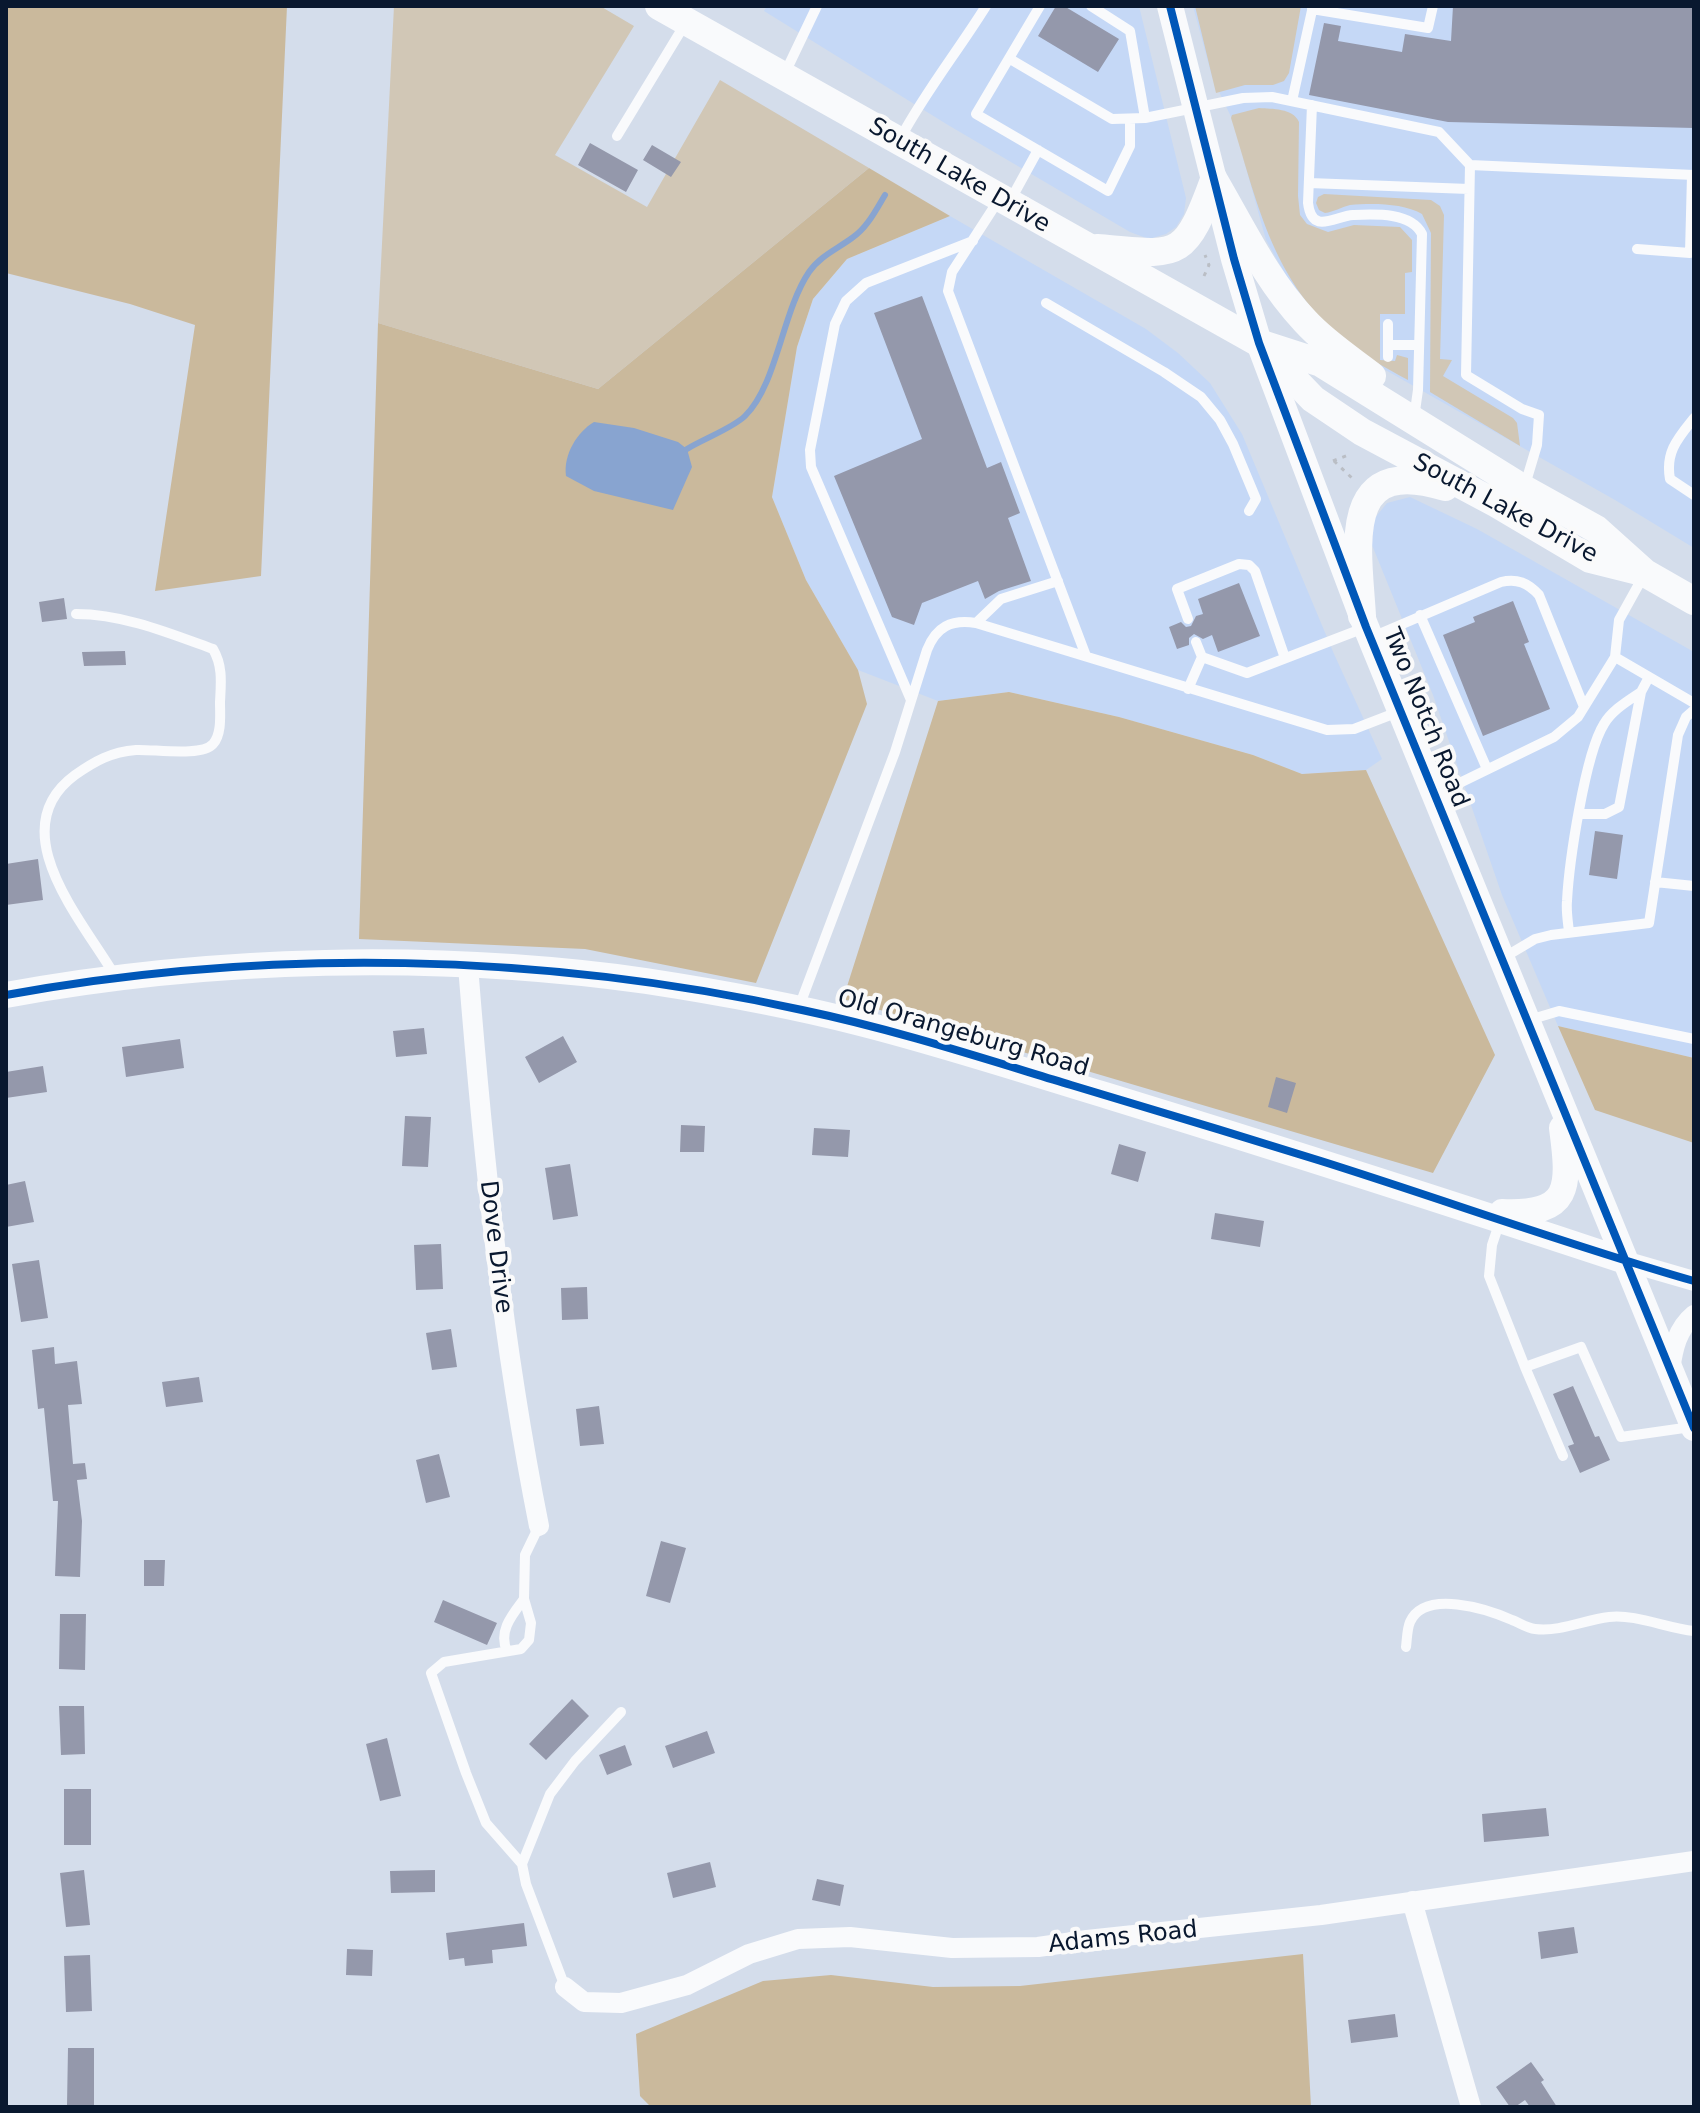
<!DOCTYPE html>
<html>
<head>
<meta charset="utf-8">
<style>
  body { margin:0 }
  #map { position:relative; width:1700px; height:2113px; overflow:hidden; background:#d4ddeb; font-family:"DejaVu Sans",sans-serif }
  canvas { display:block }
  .frame { position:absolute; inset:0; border:8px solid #09182f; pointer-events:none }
</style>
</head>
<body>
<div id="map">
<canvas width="1700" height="2113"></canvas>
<div class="frame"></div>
</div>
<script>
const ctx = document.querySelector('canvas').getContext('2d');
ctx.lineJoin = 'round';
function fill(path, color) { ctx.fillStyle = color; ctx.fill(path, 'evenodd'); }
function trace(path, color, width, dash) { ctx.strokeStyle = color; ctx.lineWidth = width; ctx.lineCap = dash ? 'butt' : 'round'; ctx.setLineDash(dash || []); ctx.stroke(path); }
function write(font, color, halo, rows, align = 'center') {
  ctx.font = font + ' "DejaVu Sans",sans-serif'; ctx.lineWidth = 8; ctx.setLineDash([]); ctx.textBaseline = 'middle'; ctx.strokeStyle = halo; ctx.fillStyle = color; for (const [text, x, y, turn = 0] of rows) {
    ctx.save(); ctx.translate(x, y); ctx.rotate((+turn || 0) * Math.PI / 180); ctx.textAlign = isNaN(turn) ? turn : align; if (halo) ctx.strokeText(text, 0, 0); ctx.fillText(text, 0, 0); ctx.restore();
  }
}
fill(new Path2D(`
  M767,6H1139L1186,198L1184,214L1176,227L1166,234L1149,239L1130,232L948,125L764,11Z
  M1193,6H1694V548L1615,500L1366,359L1290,283L1266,240L1233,121L1212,77Z
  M950,216L1146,329L1178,353L1210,383L1242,434L1334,654L1382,759L1366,770L1302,774L1253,755L1119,717L1009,692L938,701L858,670L806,580L772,497L797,347L813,299L847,259Z
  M1410,497L1477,529L1694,652V1058L1558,1026L1502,895L1433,695L1372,545L1374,519L1387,503Z`), '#c5d8f6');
fill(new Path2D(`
  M394,6H600L634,26L555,155L647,207L720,80L869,168L598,389L378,323Z
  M1195,6H1301L1289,73L1284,81L1273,85H1245L1216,93Z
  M1259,108C1272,109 1293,108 1299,122L1298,196L1300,215L1307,224L1328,232L1354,225L1400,227L1412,240V272L1405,273V314H1380V360L1395,361L1397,355L1408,358V380C1386,368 1359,354 1340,337C1271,277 1257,201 1231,118L1232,115Z
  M1324,194L1431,200L1440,206L1444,215L1440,359L1452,360L1443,376L1513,418L1517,423L1520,446L1430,392L1431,233L1422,214C1403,203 1372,203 1350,205C1341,207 1334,212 1325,213L1319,210L1316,203L1318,197Z`), '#d1c7b6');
fill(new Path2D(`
  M6,6H287L261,576L155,591L195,325L130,304L6,273Z
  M869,168L950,216L847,259L813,299L797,347L772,497L806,580L858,670L867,704L756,983L585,949L359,939L378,323L598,389Z
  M1009,692L1119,717L1253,755L1302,774L1366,770L1495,1055L1433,1173L843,999L938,701Z
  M1558,1026L1694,1058V1143L1595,1110Z
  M1303,1954L1311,2107H651L640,2096L636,2034L763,1981L831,1975L933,1987L1020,1986Z`), '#cab99c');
fill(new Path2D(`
  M594,422L634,428L678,442L687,449L692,467L673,510L594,491L566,476C563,455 577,432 594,422Z`), '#88a4d0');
trace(new Path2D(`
  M687,449C703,439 733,428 745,416C777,385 782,312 809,272C820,256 837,249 852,238C867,228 876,210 885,195`), '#88a4d0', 6);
fill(new Path2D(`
  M1056,6H1064L1119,39L1098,72L1038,36Z
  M1453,6H1694V128L1448,122L1309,95L1324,23L1341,26L1338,41L1402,52L1405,34L1451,41Z
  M590,143L638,170L626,192L578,165Z
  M652,145L681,162L671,177L643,160Z
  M922,296L987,468L1001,462L1020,513L1008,518L1031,581L999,591L985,599L978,581L922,603L914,625L892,617L834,476L922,439L874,313Z
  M1239,583L1260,636L1218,652L1212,635L1203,639L1194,634L1189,638V645L1177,649L1169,627L1181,622L1186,627L1191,626L1196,616L1203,614L1198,599Z
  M64,598L67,619L42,622L39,602Z
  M1513,601L1529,642L1524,644L1550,709L1483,736L1443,635L1475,622L1473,617Z
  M125,651L126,665L84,666L82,652Z
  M1595,831L1623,835L1617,879L1589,875Z
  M38,859L43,900L6,905V864Z
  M424,1028L427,1054L396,1057L393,1031Z
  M563,1036L577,1062L539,1083L525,1057Z
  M180,1039L184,1068L126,1077L122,1047Z
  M43,1066L47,1092L6,1098V1072Z
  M1276,1077L1296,1083L1287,1113L1268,1107Z
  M405,1116L431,1117L428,1167L402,1166Z
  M681,1125L705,1126L704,1152H680Z
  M814,1128L850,1130L848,1157L812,1155Z
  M1119,1144L1146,1152L1138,1182L1111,1174Z
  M570,1164L578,1216L553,1220L545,1168Z
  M25,1181L34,1222L6,1227V1185Z
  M1215,1213L1264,1221L1260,1247L1211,1239Z
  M441,1244L443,1289L416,1290L414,1245Z
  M39,1260L48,1318L21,1322L12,1264Z
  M587,1287L588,1319L562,1320L561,1288Z
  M451,1329L457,1367L432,1370L426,1333Z
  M54,1347L55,1364L77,1361L82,1404L68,1405L73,1464L85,1463L87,1479L77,1480L82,1521L80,1577L55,1576L58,1501H53L44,1408L38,1409L32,1350Z
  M199,1377L203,1402L166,1407L162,1382Z
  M1573,1386L1595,1437L1599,1436L1610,1460L1580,1473L1568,1446L1574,1444L1553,1394Z
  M599,1406L604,1444L580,1446L576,1409Z
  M439,1454L450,1497L426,1503L416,1460Z
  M661,1541L686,1548L670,1603L646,1596Z
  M144,1560H165L164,1586H144Z
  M443,1600L497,1623L487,1645L434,1622Z
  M60,1614H86L85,1670L59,1669Z
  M572,1699L589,1716L546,1760L529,1744Z
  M59,1706H84L85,1754L61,1755Z
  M707,1731L715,1753L673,1768L665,1746Z
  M387,1738L401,1796L380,1801L366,1744Z
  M625,1745L632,1765L607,1775L599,1755Z
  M64,1789H91V1845H64Z
  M1546,1808L1549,1836L1484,1842L1482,1814Z
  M710,1862L716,1887L673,1898L667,1873Z
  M84,1870L90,1925L66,1927L60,1873Z
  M435,1870V1892L391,1893L390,1871Z
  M817,1879L844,1885L840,1906L812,1900Z
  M524,1923L527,1946L492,1950L493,1963L465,1966L464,1958L449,1960L446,1933Z
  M1574,1927L1578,1953L1541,1959L1538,1932Z
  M347,1949L373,1950L372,1976L346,1975Z
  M90,1955L92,2011L66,2012L64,1956Z
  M1395,2014L1398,2037L1351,2043L1348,2020Z
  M68,2048H94V2105H67Z
  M1531,2062L1544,2080L1541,2082L1557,2107H1530L1525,2100L1515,2107H1510L1496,2087Z`), '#9498ab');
trace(new Path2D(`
  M1204,276L1209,265L1205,255
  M1333,461L1348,455
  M1334,461L1353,479`), '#babec5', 3, [4, 6]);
trace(new Path2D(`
  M1040,6L976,114L1108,191L1130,146V119
  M1091,6L1130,31L1145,118
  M1312,9L1428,28L1433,6
  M1010,59L1112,119L1145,118L1243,98L1272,97L1439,132L1470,165L1694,175
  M785,73L817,6
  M1292,101L1313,6
  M1312,105L1308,203C1312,236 1335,216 1353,215C1375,214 1411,212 1422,234L1418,390L1414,418
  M617,136L685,24
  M900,139C925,92 958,51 986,6
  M1470,165L1466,375L1522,409L1539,415L1537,445L1525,485
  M1309,183L1469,189
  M998,201L952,272L948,291L1086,656
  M1010,201L1038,150
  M1637,249L1690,253L1692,175
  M1046,303L1164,372L1201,397L1220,420L1233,444L1256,499L1249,511
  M1388,345H1419
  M1388,357V324
  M1694,418C1678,438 1665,452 1670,479L1694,495
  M76,614C123,614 169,633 213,649C223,666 221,683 220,702C220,715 222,734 213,744C202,757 153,749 136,750C111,752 95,761 75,775C0,830 83,921 115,976
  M1420,615L1487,769
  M1188,619L1177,589L1239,564L1249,565L1255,571L1285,658
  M976,623L1001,599L1058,581
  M1372,637L1501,582C1517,578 1528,583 1539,595L1584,707
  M1202,657L1247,673L1364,628
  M1615,657L1694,703
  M1188,689L1202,657L1196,642
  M911,700L811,467L810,450L835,324L846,301L866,283L973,241
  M1435,795L1554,737L1578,717L1615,657L1619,620L1644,575
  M1579,814H1605L1619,807L1641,692L1649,677
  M1655,882L1694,886
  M1569,932C1568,922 1566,911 1567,901C1569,863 1585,754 1604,724C1612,710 1628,701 1641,692
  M1503,958L1535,939L1551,935L1649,923L1678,735L1686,717L1694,710
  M799,1007L895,752L927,650C936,627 951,619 976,623L1327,730L1354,729L1398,712
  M1529,1020L1559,1011L1694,1039
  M1500,1221L1492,1245L1489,1276L1525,1367L1581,1347L1621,1437L1691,1427
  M1525,1367L1563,1456
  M1406,1647C1407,1639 1407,1629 1410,1622C1425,1589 1487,1609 1512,1620C1520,1623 1527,1628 1535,1629C1561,1632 1584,1620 1609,1617C1636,1614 1666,1628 1694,1631
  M507,1651C498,1631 512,1615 524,1599
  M522,1864L486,1823L466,1773L431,1673L444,1662L521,1649L529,1640L531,1623L524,1599L525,1555L539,1526
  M565,1987L526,1884L522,1864L550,1794L575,1761L621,1712`), '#f9fafc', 10);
trace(new Path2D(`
  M468,966C483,1154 502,1341 539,1526
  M1625,1261L1694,1281
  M1670,1370C1673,1349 1677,1329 1694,1315
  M1412,1901L1471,2107
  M565,1987L584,2002L621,2003L687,1985L749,1954L798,1939L850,1937L952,1948L1038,1947L1087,1940L1321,1915L1694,1861`), '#f9fafc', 20);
trace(new Path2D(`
  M1170,6L1234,259L1259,343L1366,627L1694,1428
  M6,995C212,957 439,952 646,981C718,992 790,1005 860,1023C943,1044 1025,1071 1108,1096C1281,1149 1453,1204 1625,1261
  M1502,1212C1571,1215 1570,1188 1562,1128`), '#f9fafc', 26);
trace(new Path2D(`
  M659,6L1259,343L1321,363L1524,489L1596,529L1645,573L1694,601
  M1214,180C1242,228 1267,281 1305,321C1324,342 1350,359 1372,376
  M1097,248C1179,255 1184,262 1214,180
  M1263,347L1313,399L1362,432L1497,504L1590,559L1638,571
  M1362,616C1358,548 1339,454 1445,487`), '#f9fafc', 28);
trace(new Path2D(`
  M1170,6L1234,259L1259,343L1366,627L1694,1428
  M6,995C267,947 543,953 802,1010C893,1029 982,1058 1071,1085C1154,1110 1238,1135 1321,1161C1445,1200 1568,1245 1694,1281`), '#0057b8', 8);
write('24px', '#09182f', '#fafafa', [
  ["South Lake Drive",959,176,30],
  ["South Lake Drive",1505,509,28],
  ["Two Notch Road",1425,718,68],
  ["Old Orangeburg Road",963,1034,16],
  ["Dove Drive",495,1247,83],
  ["Adams Road",1123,1938,-6]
]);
</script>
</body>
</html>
